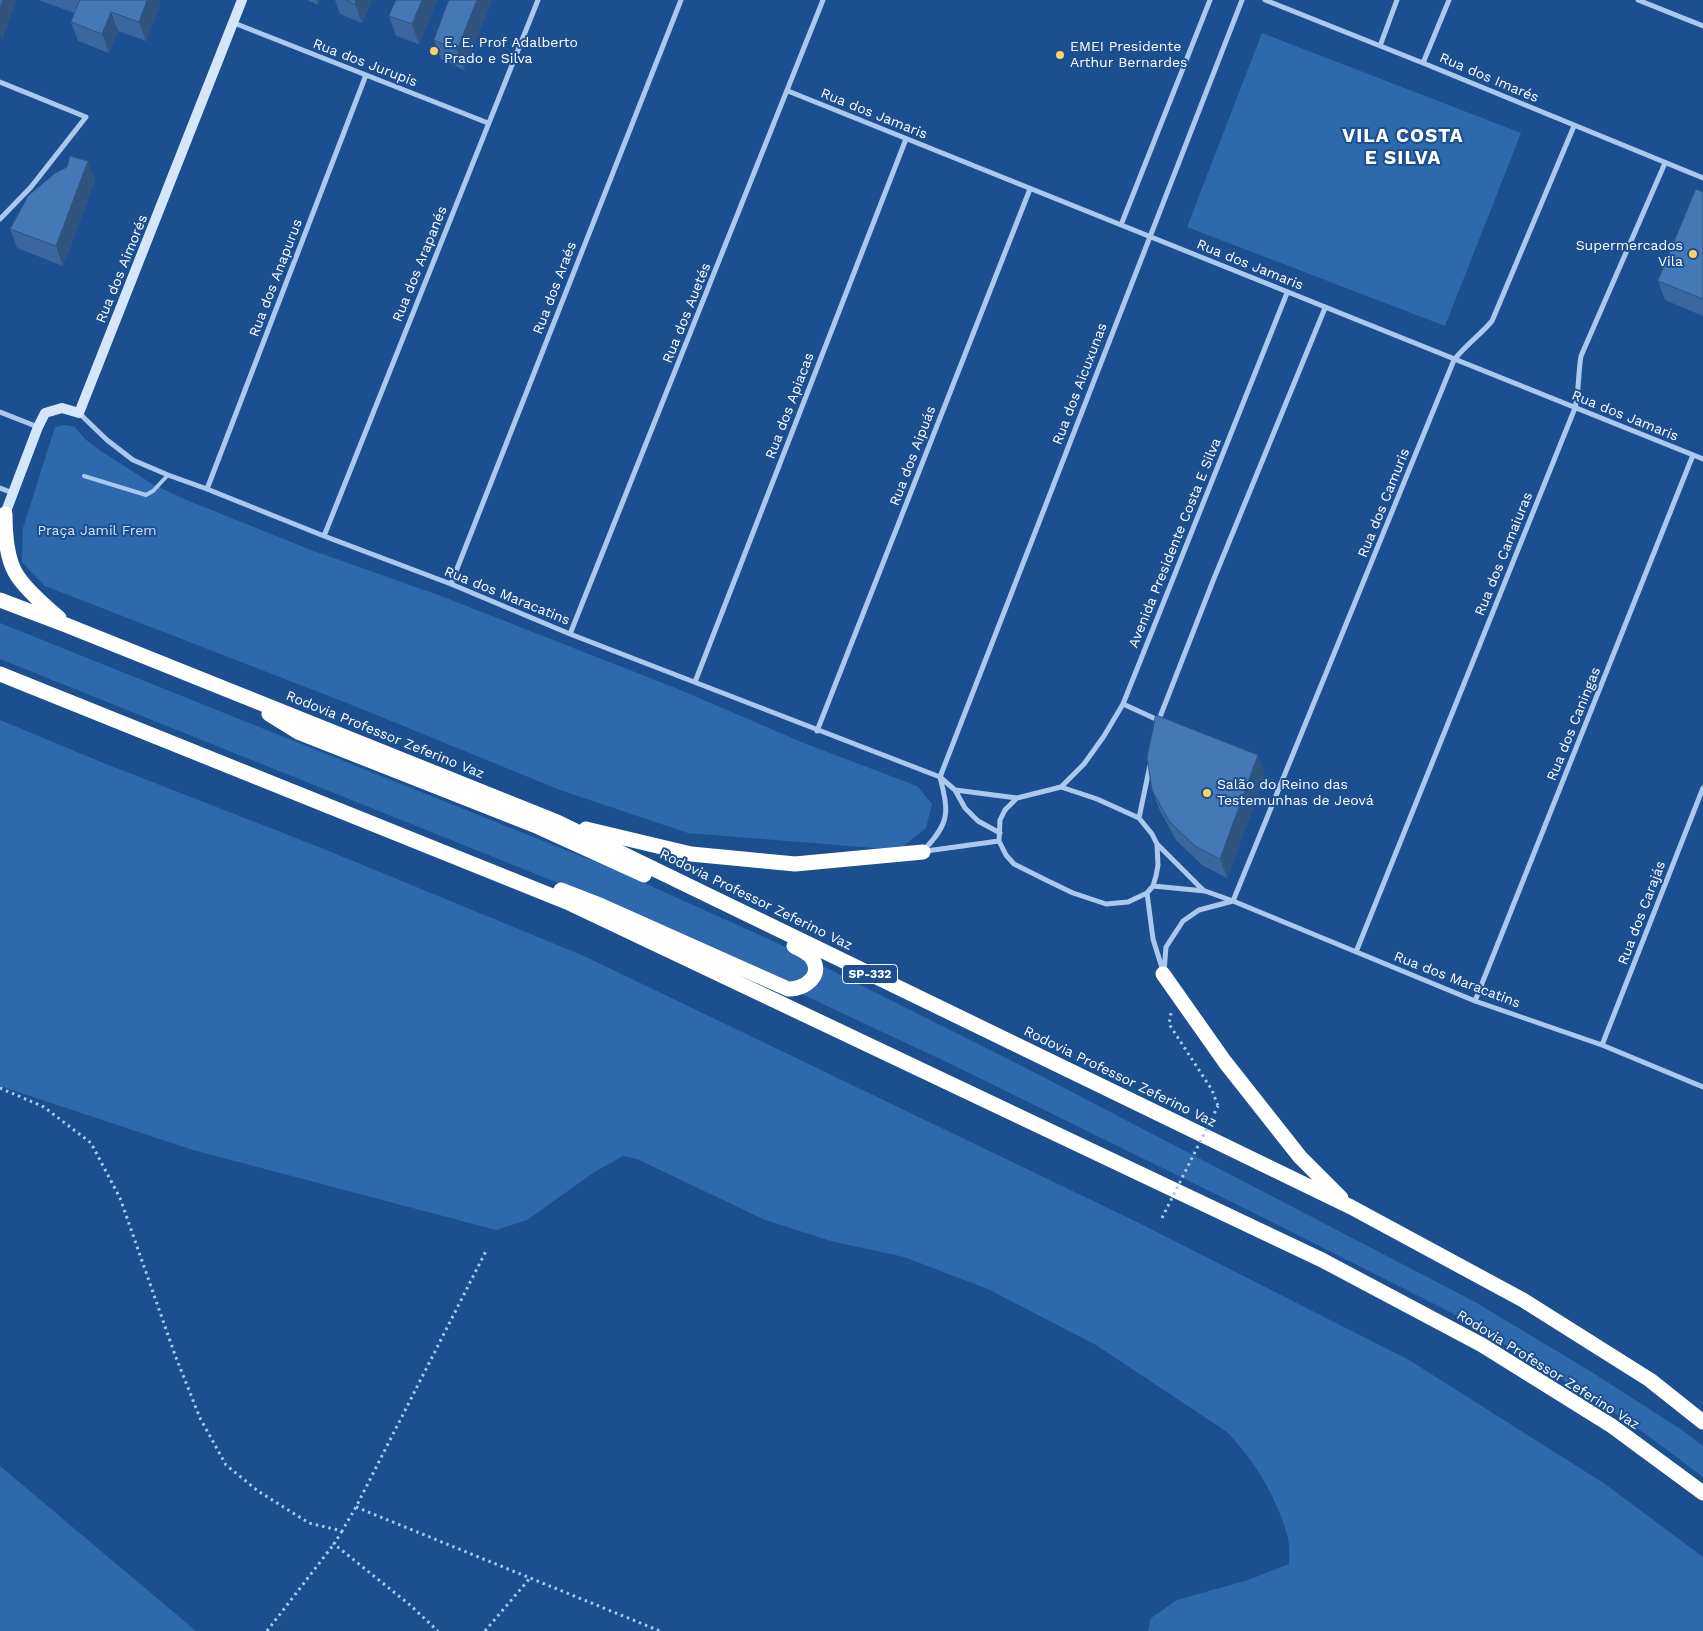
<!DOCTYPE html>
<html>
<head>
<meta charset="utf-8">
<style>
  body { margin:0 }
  canvas { display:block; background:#1b4f8f }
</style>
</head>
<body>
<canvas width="1703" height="1631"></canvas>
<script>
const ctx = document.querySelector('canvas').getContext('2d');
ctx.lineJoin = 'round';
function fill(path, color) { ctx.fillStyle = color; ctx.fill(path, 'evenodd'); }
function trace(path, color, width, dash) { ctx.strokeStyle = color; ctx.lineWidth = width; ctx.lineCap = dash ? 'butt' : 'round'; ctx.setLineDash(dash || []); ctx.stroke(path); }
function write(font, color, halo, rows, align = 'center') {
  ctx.font = font + ' "Work Sans",sans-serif'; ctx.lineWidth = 4; ctx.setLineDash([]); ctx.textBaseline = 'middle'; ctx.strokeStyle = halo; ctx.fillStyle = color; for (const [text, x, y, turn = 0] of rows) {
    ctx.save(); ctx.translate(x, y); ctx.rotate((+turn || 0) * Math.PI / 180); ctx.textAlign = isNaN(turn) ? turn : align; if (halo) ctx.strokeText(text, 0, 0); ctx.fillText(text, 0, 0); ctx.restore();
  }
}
fill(new Path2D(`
  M1262,33L1521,133L1445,326L1187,227Z
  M65,425L75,427L85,439L98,449L152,484L189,501L311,550L441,596L678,689L806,744L917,786L932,804L926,828L899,850L688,833L560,790L352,705L45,586L22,562L23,528L55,427Z
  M0,623L613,869L773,941L1020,1065L1475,1302L1590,1371L1682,1430L1703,1446V1477L1647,1435L1591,1397L1456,1315L1256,1214L955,1066L603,901L0,659Z
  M0,720L101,762L319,847L584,956L1139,1223L1409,1360L1605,1484L1703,1557V1631H1148L1151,1618L1177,1600L1248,1580L1289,1564C1289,1555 1290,1543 1287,1534C1276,1496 1254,1460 1227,1432L1096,1345L988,1289L904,1257L831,1241L765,1220L637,1159L623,1156L593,1173L527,1220L496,1230L193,1150L0,1086Z
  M0,1466L196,1631H0Z`), '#2e69ad');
trace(new Path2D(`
  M1171,1013L1169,1024L1212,1090L1218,1106
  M0,1088L44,1107L91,1143L120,1198L175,1355L200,1418L226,1465L258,1491L309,1523L342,1531L356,1507L486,1251
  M356,1507L660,1631
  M342,1531L334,1544L410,1605L438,1631
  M267,1631L334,1544
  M485,1631L530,1578`), '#a9c9ee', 3, [2.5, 4]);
trace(new Path2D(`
  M84,476L146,495L153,491L168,475`), '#a9c9ee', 4);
trace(new Path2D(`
  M1265,0L1423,63L1703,178
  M1638,0L1703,26
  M234,23L488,123
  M1380,46L1397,0
  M1423,63L1449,0
  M0,82L86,117L31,187L0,219
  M788,91L1703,459
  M1121,225L1210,0
  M0,412L38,427
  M79,413L107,440L133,460L168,475L207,489L324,536L451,584L570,634L940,777L955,790L965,808L978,821L1000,833
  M0,488L13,493
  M207,489L366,75
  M324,536L538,0
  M451,584L681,0
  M570,634L823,0
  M695,682L906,139
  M1123,704L1158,720
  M1158,722L1213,581L1325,308
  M817,731L1030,189
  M1061,787L1084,764L1104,736L1123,704L1287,293
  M1061,787L1097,799L1139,818L1152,834L1157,844L1158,865L1156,876L1153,886L1147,893L1128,902L1106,904L1073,893L1048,881L1014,864L1006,855L999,841L1000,820L1005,810L1017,798Z
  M955,790L1017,798
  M1139,818L1150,765
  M1157,844L1204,891
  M924,850C950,822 949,813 940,777L1242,0
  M926,851L999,841
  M1153,886L1205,891L1233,901L1475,1001L1602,1045L1703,1087
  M1147,893L1153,939L1163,971
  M1356,952L1575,408C1579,391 1578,374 1581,356L1665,163
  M1164,972L1166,947L1183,921L1199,910L1233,901L1454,360C1466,345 1480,335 1492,321L1574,126
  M1475,1001L1693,455
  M1602,1045L1703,788`), '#a9c9ee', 5);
trace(new Path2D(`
  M5,514L38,427L45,413L62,408L79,413L242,0`), '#d6e6fa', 10);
trace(new Path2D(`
  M5,514C5,533 6,555 15,572C23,587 46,607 59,618
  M0,600L66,625L557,822L1351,1207L1523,1300L1650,1380L1703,1422
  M0,674L567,902L1322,1260L1482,1345L1612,1426L1703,1493
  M269,714L298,732L534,825L644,875
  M586,829L691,854L795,864L923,852
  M561,890L602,906L788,989C805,990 825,974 811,957C806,951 799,949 794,946
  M1163,974L1225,1062L1300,1157L1341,1198`), '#fff', 15);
trace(new Path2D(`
  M1162,1218L1218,1106`), '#a9c9ee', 3, [2.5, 4]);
fill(new Path2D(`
  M39,0H158L160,5L146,41L118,31L109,53L78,41L71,22L74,13Z
  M307,0H321L318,5Z
  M335,0H372L362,23L340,14Z
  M437,0L419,44L396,36L389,16Z
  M449,0H492L464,70L441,59L434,40Z
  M95,180L63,266L17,248L10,229Z
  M1703,192V316L1665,300L1658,281Z
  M1265,775L1227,878L1202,865L1176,840L1159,809L1152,790Z`), '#3a679d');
fill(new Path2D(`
  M3,0H17L2,40L0,34V8Z
  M147,0H158L160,5L146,41L139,22Z
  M317,0H321L318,5Z
  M356,0H372L362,23L355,4Z
  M422,0H437L419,44L412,24Z
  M477,0H492L464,70L457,50Z
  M111,12L118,31L109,53L102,34Z
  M88,161L95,180L63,266L56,246Z
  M1258,755L1265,775L1227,878L1220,859Z`), '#305480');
const building = new Path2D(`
  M0,0H3L0,8Z
  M80,0H147L139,22L111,12L102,34L71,22Z
  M346,0H356L355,4Z
  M396,0H422L412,24L389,16Z
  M449,0H477L457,50L434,40Z
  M70,156L88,161L56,246L10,229L28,196L55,173L67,167Z
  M1696,189L1703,192V299L1658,281Z
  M1156,715L1258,755L1220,859L1195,846L1169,821L1152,790L1147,758Z`);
fill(building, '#4478b7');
trace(building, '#305480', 1);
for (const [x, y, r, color] of [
  [434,51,5,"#ffd166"],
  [1060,55,5,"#ffd166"],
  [1693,254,5,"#ffd166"],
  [1207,793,5,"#ffd166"]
]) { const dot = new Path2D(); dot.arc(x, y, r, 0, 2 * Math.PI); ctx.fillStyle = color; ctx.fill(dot); trace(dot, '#1b4f8f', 2); }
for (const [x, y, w] of [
  [870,974,55]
]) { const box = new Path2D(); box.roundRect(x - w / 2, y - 9.5, w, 19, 4); ctx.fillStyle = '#1b4f8f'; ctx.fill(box); trace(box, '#fff', 1); }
write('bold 12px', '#fff', null, [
  ["SP-332",870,974]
]);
write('14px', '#fff', '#1b4f8f', [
  ["E. E. Prof Adalberto",444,43],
  ["Prado e Silva",444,59],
  ["EMEI Presidente",1070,47],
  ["Arthur Bernardes",1070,63],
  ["Supermercados",1683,246,"right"],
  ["Vila",1683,262,"right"],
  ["Salão do Reino das",1217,785],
  ["Testemunhas de Jeová",1217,801]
], 'left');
write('14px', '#fff', '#1b4f8f', [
  ["Rua dos Jurupis",365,63,21],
  ["Rua dos Imarés",1489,78,23],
  ["Rua dos Jamaris",874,114,22],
  ["Rua dos Arapanés",420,264,-68],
  ["Rua dos Jamaris",1250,265,22],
  ["Rua dos Aimorés",122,269,-68],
  ["Rua dos Anapurus",276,278,-69],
  ["Rua dos Araés",555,288,-69],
  ["Rua dos Auetés",687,313,-68],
  ["Rua dos Aicuxunas",1080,384,-69],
  ["Rua dos Apiacas",790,406,-69],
  ["Rua dos Jamaris",1625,416,22],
  ["Rua dos Aipuás",913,456,-69],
  ["Rua dos Camuris",1384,503,-68],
  ["Avenida Presidente Costa E Silva",1175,543,-68],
  ["Rua dos Camaiuras",1504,554,-68],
  ["Rua dos Maracatins",507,596,22],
  ["Rua dos Caningas",1574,724,-68],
  ["Rodovia Professor Zeferino Vaz",385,735,22],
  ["Rodovia Professor Zeferino Vaz",756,900,26],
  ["Rua dos Carajás",1642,913,-69],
  ["Rua dos Maracatins",1457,980,21],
  ["Rodovia Professor Zeferino Vaz",1120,1077,26],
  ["Rodovia Professor Zeferino Vaz",1548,1370,32]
]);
write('14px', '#cfe3fa', '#1b4f8f', [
  ["Praça Jamil Frem",97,531]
]);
ctx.letterSpacing = '1px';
write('bold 19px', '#fff', '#1b4f8f', [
  ["VILA COSTA",1403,136],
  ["E SILVA",1403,158]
]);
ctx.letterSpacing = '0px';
</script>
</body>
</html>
